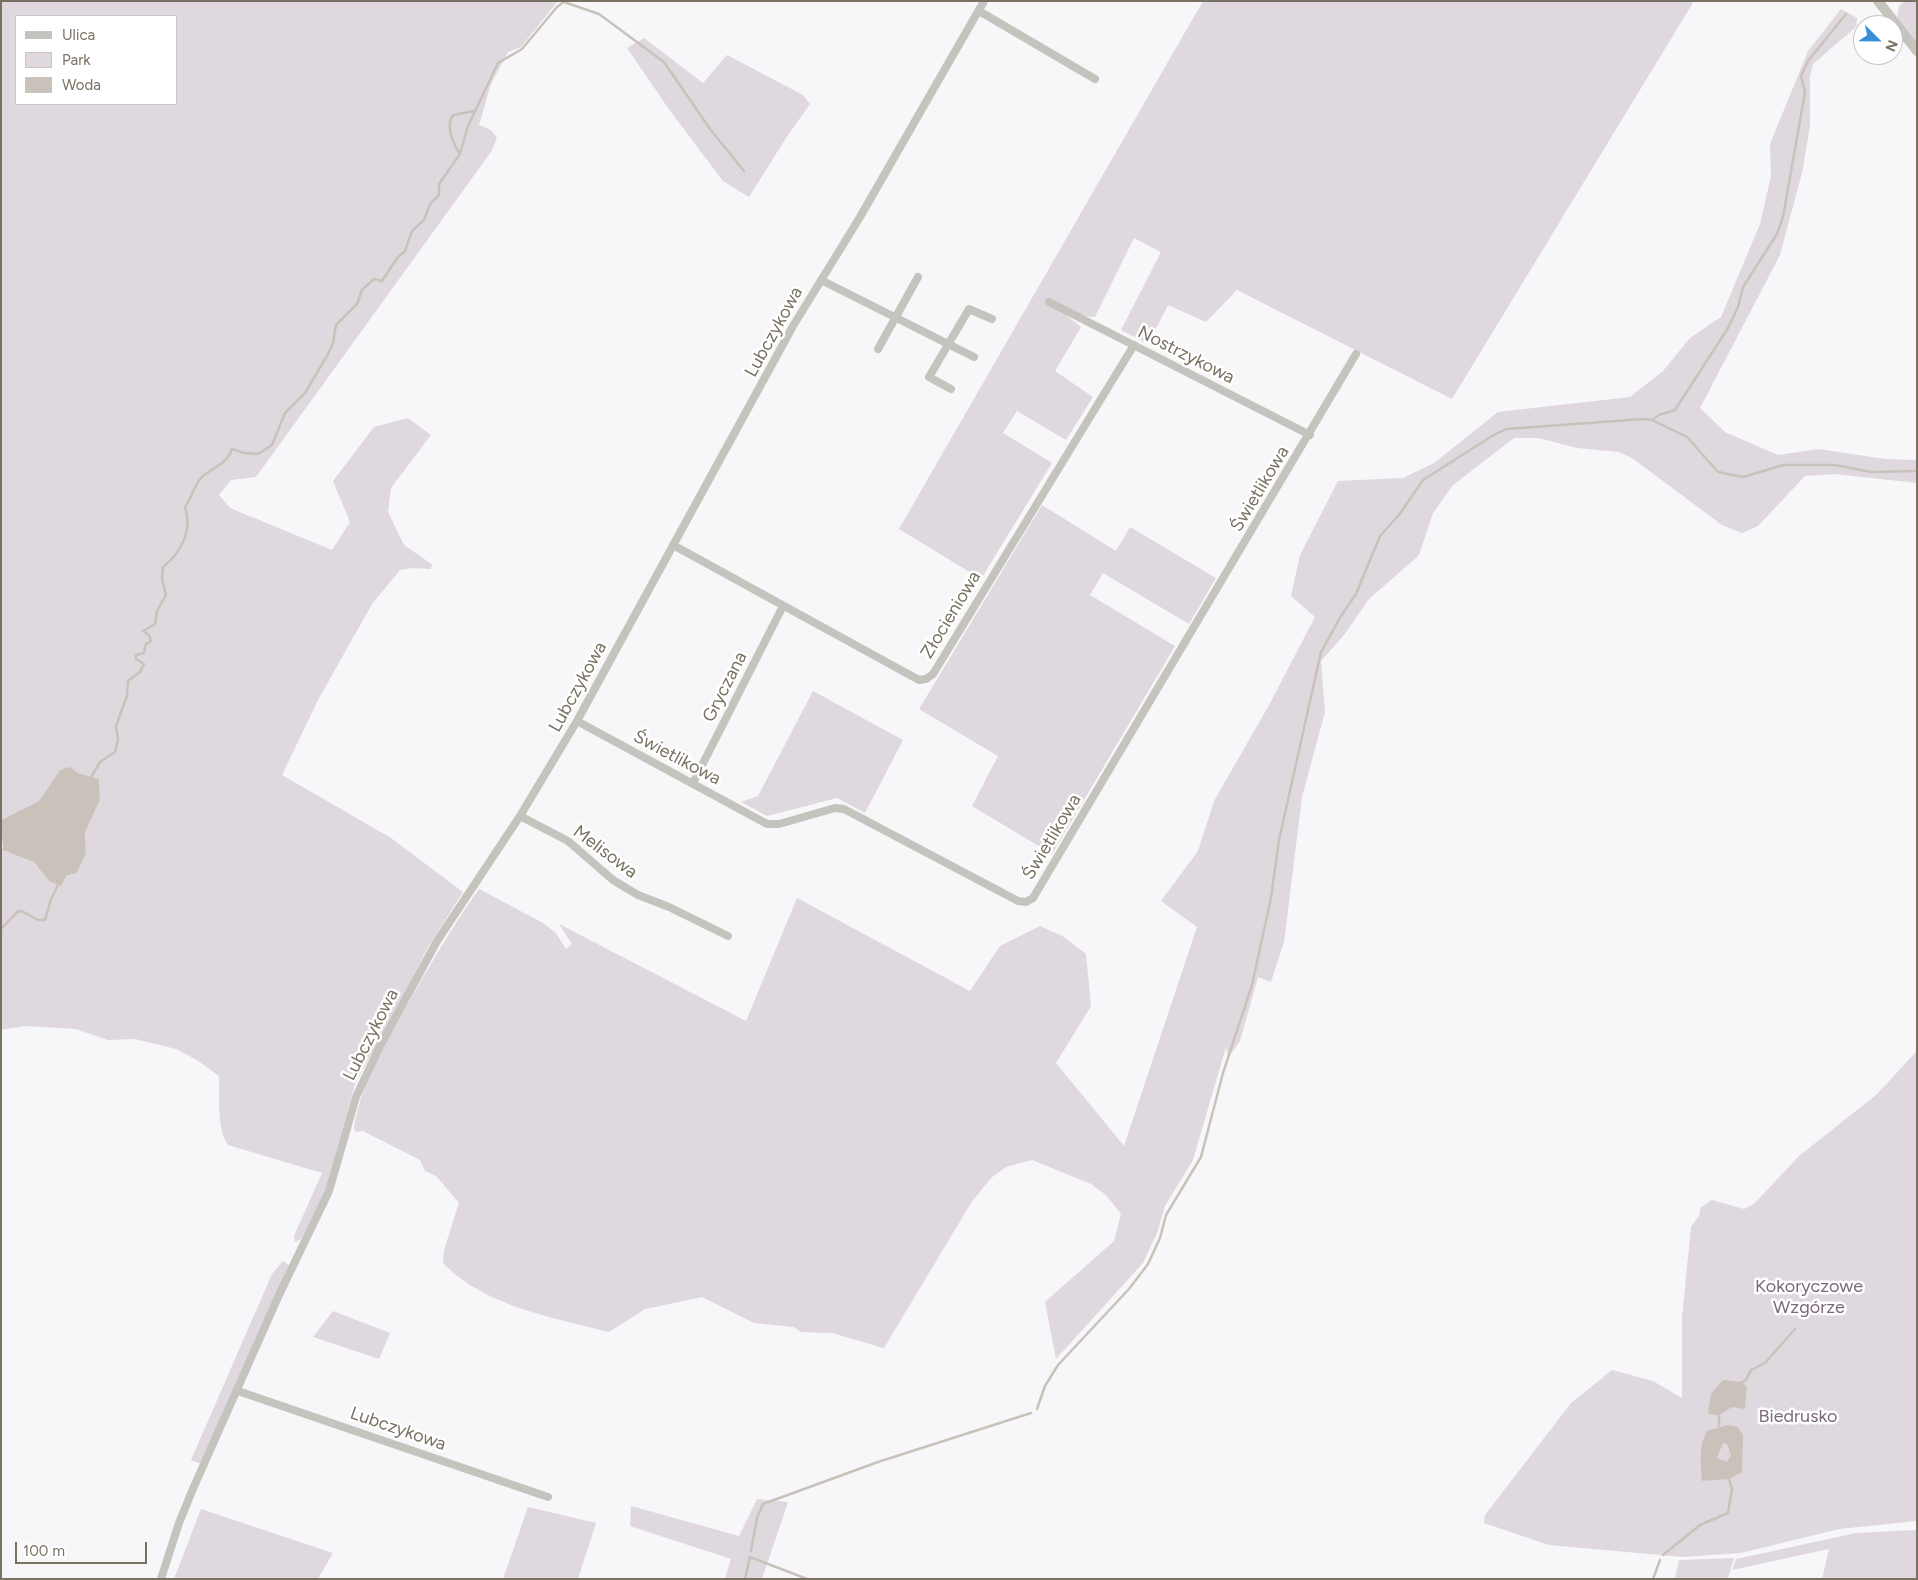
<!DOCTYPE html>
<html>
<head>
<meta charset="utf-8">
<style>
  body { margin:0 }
  #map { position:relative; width:1918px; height:1580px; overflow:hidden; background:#f7f6f8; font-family:Figtree,sans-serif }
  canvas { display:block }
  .frame { position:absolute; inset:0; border:2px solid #797161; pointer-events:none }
  .legend { position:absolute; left:15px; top:15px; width:162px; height:90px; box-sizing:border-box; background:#fff; border:1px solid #c9c6c0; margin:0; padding:6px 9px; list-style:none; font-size:15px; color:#797161 }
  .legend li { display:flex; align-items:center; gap:10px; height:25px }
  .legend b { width:25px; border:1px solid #c9c6c0 }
  .north { position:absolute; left:1853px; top:15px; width:50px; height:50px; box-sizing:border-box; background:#fff; border:1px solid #c9c6c0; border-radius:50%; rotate:113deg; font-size:14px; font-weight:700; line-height:20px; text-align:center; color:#797161 }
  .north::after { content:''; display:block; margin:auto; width:18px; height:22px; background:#378dd8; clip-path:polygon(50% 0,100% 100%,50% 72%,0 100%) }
  .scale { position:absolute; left:15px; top:1542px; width:132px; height:22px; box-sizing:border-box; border:2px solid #797161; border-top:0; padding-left:6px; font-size:15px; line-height:18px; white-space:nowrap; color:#797161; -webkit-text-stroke:4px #fff; paint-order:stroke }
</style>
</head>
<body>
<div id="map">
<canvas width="1918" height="1580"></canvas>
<div class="frame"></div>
<ul class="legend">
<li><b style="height:6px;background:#c5c3bd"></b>Ulica</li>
<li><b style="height:14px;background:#dfd8df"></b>Park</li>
<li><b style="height:14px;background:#c9c2ba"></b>Woda</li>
</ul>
<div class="north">N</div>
<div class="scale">100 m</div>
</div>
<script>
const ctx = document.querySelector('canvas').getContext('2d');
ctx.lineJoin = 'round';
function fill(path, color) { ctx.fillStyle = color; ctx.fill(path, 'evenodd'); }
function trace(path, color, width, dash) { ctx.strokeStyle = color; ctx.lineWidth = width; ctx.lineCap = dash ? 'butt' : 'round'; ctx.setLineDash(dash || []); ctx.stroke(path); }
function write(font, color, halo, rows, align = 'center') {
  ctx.font = font + ' Figtree,sans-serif'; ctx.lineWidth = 5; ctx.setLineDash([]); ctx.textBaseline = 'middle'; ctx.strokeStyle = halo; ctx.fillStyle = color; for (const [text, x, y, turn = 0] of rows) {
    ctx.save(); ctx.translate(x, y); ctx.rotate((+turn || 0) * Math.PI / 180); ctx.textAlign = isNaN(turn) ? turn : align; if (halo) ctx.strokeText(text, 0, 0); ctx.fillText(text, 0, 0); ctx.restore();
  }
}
fill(new Path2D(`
  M1,1H558L521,47L508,52L491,84L479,125L491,130L497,138L491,152L256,477L231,480L219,495L230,508L332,550L350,522L333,481L374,427L408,418L431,435L391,488L388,512L404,545L433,565L430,569L412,568L400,570L372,604L318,700L282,775L391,838L463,892L428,947L405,993L355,1084L325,1192L301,1239L295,1242L294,1236L322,1173L228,1145C216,1127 220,1097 219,1076L197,1060L176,1049L135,1039L108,1040L76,1029L25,1026L1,1030V847C8,855 14,853 23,856C35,860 42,872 49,881L77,873L86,853L85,832L100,800L99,779L78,773L69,768L60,770L39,801L1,820ZM16,16H176V104H16Z
  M1203,1H1694L1452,399L1237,290L1206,322L1168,305L1148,344L1121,330L1161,252L1134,238L1095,317L1066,315L1081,327L1055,371L1093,397L1066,440L1017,411L1003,433L1052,463L981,579L899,529Z
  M1904,1H1917V43L1897,18L1899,6Z
  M1841,9L1857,18L1856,27L1813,64L1810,76V125L1803,169L1780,255L1700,408L1725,432L1778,455L1819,449L1885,459L1917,460V483L1835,474L1805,476L1758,526L1742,533L1722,525L1632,458L1619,452L1577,448L1539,438H1514L1453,485L1433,513L1419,555L1369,599L1344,635L1321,661L1325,712L1302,797L1284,942L1271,982L1258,977L1240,1041L1228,1058L1226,1047L1193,1160L1165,1206L1157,1233L1143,1263L1056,1359L1045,1302L1114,1241L1121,1214L1106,1195L1091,1184L1032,1160L1006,1167L991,1178L971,1203L884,1348L832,1333L801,1332L794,1327L754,1323L702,1297L645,1309L609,1332C554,1318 484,1306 443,1263L444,1250L459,1203L436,1176L425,1171L420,1160L363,1131L355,1132L354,1127C364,1074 385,1046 410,1000C432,962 453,925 479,889L543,923L556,933L566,949L572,944L559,924L746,1021L797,898L970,991L1000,946L1040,926L1064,937L1086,954L1091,1006L1056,1063L1124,1146L1197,927L1161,901L1198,851L1214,801L1268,707L1315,617L1291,596L1300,555L1338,481L1403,478L1434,463L1498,412L1630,397L1663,371L1690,338L1721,317L1760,224L1771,176L1770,144L1808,51Z
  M644,38L703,83L727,55L803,95L810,104L786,138L749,197L723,181L668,108L627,48Z
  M1042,505L1116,551L1130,527L1216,578L1189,624L1103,573L1090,595L1175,646L1052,854L972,806L998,756L919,709Z
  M813,691L903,740L865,813L837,798L767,816L741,802L758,796Z
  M1917,1051V1521L1839,1529L1741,1553L1682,1557L1549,1545L1484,1523L1485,1515L1571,1403L1612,1370L1653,1381L1682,1398V1317L1691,1227L1700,1214V1208L1712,1200L1744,1209L1754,1204L1799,1156L1876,1095Z
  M283,1261L289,1265L201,1464L191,1460L272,1274Z
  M333,1311L390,1333L379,1359L313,1337Z
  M757,1499L788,1502L762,1579H725L731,1559L630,1526L631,1506L739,1536Z
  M528,1507L596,1523L578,1579H503Z
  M201,1509L333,1553L318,1579H174Z
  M1917,1530V1579H1822L1829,1549L1732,1570L1736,1559L1856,1533Z
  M1734,1558L1728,1579H1675L1679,1560Z`), '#dfd8df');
fill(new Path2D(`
  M70,767L78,773L99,779L100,800L85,832L86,853L77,873L66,876L61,886L49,881L34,862L3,850L1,820L39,801L60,770Z
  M1723,1380L1742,1382L1747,1387L1745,1409L1732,1407L1719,1415L1708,1414L1711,1394Z
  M1728,1425L1738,1427L1743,1435L1742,1472L1729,1479L1702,1481C1701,1464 1698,1446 1707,1431ZM1723,1443L1727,1444L1731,1455L1727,1462L1717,1458Z`), '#c9c2ba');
trace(new Path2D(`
  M564,2L599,14L664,62L710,129L744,171
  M460,154C453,143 445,127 453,115L475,111
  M1652,420L1659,415L1675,410L1728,328L1738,307L1743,287L1777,234L1783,217L1805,92L1801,76L1808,61L1846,14
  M90,779L100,762L115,752L118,739L116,726L127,696L128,681L140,672L144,664L136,659V655L144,653L146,644L151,641L149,635L143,631L155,624L157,611L166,595L162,579L163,567C181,553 193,530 185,507C192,498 194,484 203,476C214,467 227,464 232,449L244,453L258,454L272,445L285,413L305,393L328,354L333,343L336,325L357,304L362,290L374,279L382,281L397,258L405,251L412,231L424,220L430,204L439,195V184L460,154L468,126L498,63L522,49L557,7L565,1
  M1,929L17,912L22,911L38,920H45L51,899L59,883
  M1742,1382L1746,1380L1751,1370L1765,1363L1795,1329
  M1037,1409L1045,1386L1058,1365L1129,1289L1148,1264L1160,1238L1166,1215L1201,1157L1223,1073L1252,985L1271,898L1279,840L1321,652L1341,616L1356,594L1380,536L1399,515L1423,480L1492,436L1506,429L1643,419L1652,420L1687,437L1718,472L1743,477L1783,465H1835L1871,472L1917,471
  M1719,1426V1415
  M751,1551L757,1518L763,1504L878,1462L1031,1413
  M1663,1555L1700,1525L1728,1513L1732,1489L1729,1479
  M745,1579L750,1557L807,1579
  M1653,1579L1660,1560`), '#c9c2ba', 2.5);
trace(new Path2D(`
  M979,11L1095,79
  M821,280L974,357
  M1049,302L1310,435
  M878,349L918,277
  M951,389L929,377L969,309L992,319
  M673,545L919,680L926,679L933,674L1134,345
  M577,721L767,824H779L835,808L844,809L1018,901L1026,902L1033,898L1356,354
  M693,783L783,606
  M520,816L568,841L613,880L638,895L669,907L728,936
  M238,1391L548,1497
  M161,1579L179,1523L192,1491L279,1295L329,1191L356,1097L379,1048L437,941L520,816L577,721L793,326L860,217L984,1`), '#c5c3bd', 8);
trace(new Path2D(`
  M1878,1L1917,51`), '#c5c3bd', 10);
write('18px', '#797161', '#fff', [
  ["Lubczykowa",774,332,-61],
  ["Nostrzykowa",1186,355,27],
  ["Świetlikowa",1260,489,-59],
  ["Złocieniowa",951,615,-59],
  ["Lubczykowa",578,687,-61],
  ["Gryczana",725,687,-63],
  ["Świetlikowa",677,758,28],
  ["Świetlikowa",1052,837,-59],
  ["Melisowa",605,852,37],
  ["Lubczykowa",371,1035,-63],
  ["Lubczykowa",398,1429,19]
]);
write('18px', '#7d687c', '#fff', [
  ["Kokoryczowe",1809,1287],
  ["Wzgórze",1809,1308],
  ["Biedrusko",1798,1417]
]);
</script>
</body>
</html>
